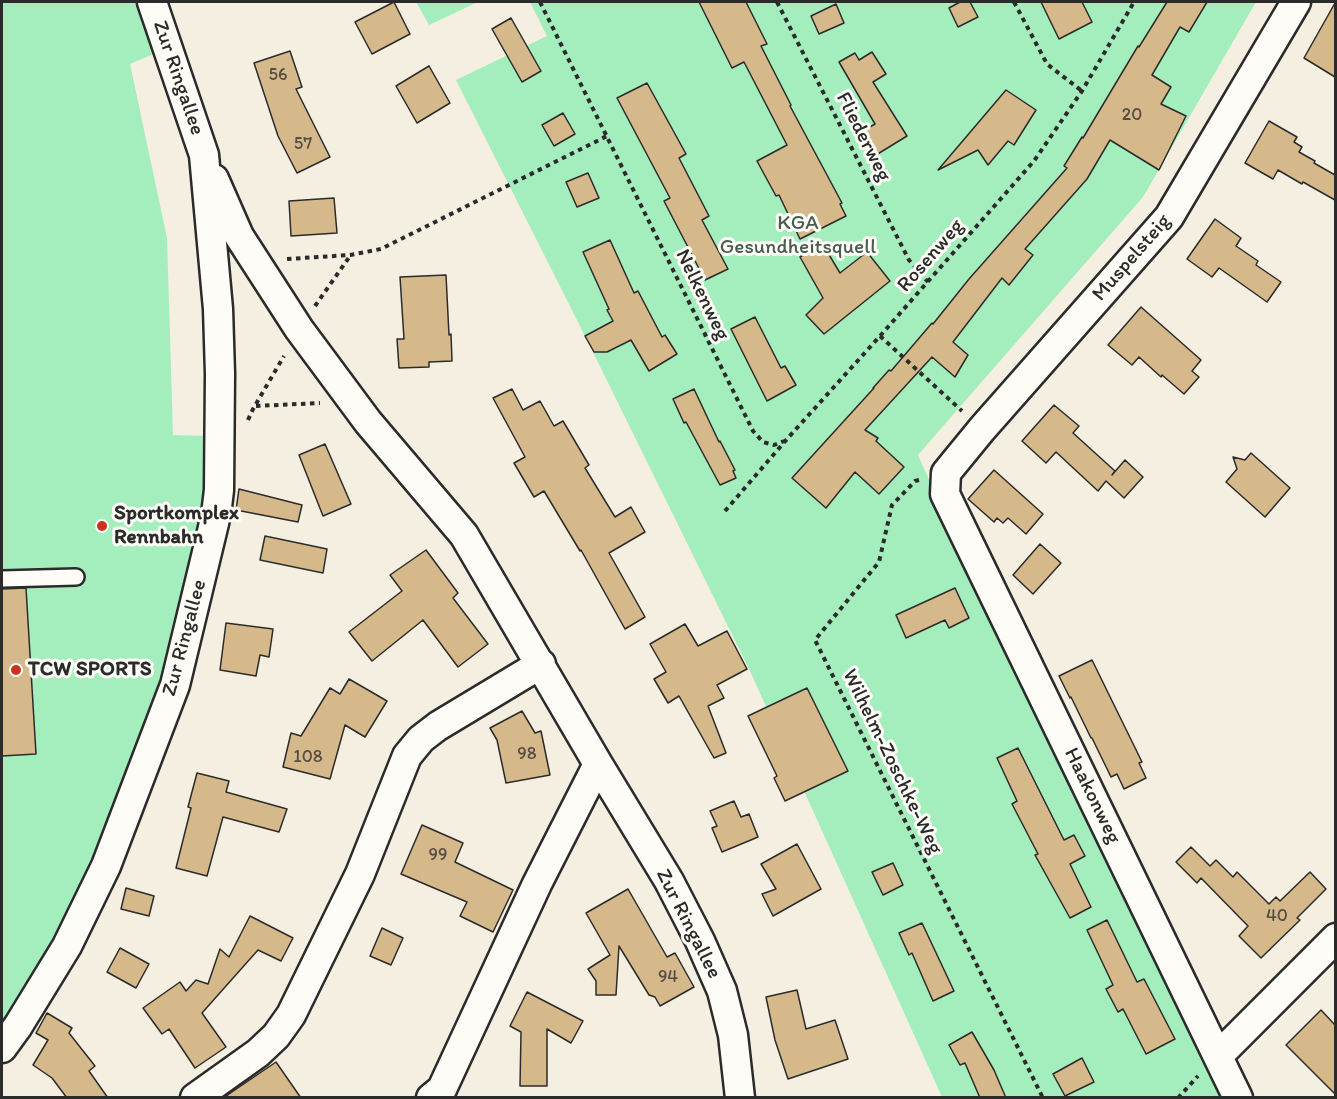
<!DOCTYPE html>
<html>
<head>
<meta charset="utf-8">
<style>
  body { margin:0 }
  #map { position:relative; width:1337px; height:1099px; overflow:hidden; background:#f5efe1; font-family:Itim,sans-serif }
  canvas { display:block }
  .frame { position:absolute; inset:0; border:3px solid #2b2b2b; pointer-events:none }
</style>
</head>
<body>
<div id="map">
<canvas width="1337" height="1099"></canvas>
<div class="frame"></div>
</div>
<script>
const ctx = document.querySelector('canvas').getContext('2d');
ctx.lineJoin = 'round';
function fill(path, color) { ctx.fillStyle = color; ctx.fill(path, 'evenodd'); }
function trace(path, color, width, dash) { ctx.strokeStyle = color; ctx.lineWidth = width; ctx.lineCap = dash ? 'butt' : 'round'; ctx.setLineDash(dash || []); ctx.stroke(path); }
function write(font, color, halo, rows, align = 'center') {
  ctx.font = font + ' Itim,sans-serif'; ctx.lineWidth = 6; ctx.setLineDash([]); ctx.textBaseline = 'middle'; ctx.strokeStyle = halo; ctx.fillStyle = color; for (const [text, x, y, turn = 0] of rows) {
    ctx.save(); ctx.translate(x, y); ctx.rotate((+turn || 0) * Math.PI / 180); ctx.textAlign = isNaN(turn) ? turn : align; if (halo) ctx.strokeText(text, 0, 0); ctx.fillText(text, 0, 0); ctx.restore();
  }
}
fill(new Path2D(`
  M2,2H141L161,51L130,64L167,238L173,435L210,436L208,500L174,646L119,800L86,874L31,980L2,1022Z
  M416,2H478L429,25Z
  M530,2H1256L1143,197L918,455L940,504L1228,1097H942L750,671L585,336L456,80L547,36Z`), '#a4eebd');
const building = new Path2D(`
  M394,2L410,34L372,54L355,22Z
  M699,2H746L767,44L761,46L791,105L790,106L842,203L840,204L846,216L800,239L779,195L776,196L757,161L787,145L744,62L732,68Z
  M960,2H970L978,17L958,27L949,8Z
  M1041,2H1082L1092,22L1059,39Z
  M1167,2H1207L1189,32L1180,27L1152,75L1171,87L1161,104L1186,116L1159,170L1110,140L1087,179L1025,249L1033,255L1009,285L1002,278L953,342L968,355L955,377L932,357L865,430L878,438L876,441L904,467L879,494L855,472L826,508L792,478L874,388H873L889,370L891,371L932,323L933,324L969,279L1067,168L1064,166L1082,137L1083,138L1138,46L1139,47Z
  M1335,3V77L1304,58Z
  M836,4L844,23L819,34L811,16Z
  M511,18L541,71L522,82L492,29Z
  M290,51L302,87L296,89L330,157L297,173L278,136L254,63Z
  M872,52L886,74L873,82L907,136L876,155L863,131L875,124L839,62L855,53L859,60Z
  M429,66L450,103L417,123L396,86Z
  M647,83L686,154L679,158L709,216L702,220L728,269L705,280L664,201L670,198L617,98Z
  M1006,90L1036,110L1014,145L1008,141L988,165L978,150L938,170Z
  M563,113L575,134L554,146L542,125Z
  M1269,121L1297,137L1294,142L1302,147L1299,152L1315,161L1314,163L1335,175V200L1303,182L1302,184L1278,170L1273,179L1245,163Z
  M588,173L599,198L577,207L566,182Z
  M334,198L337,233L291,236L289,201Z
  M1215,219L1241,238L1236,246L1258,261L1256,265L1281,282L1267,302L1219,268L1212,277L1187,259Z
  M610,240L634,293L638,291L662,337L665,335L677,354L649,371L631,340L607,352H594L585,336L613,321L607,310L609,309L583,252Z
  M822,243L840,273L867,252L890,281L824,334L806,315L823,298L800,257Z
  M446,275L449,335L451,334L452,361L429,362V367L399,368L397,339H404L400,277Z
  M1141,307L1201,360L1192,371L1199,377L1184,394L1162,375L1161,377L1139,357L1132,365L1108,345Z
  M755,317L781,368L785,366L796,385L767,401L731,329Z
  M512,389L523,410L540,401L554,426L563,421L589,465L585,468L615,517L631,507L645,532L609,553L645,617L625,629L581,550L580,551L544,491L534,497L514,463L525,457L493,398Z
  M694,389L719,442L720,441L735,470L733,471L736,478L720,485L686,422L684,423L673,399Z
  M1054,405L1079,426L1073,433L1115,471L1112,475L1125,460L1143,477L1124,498L1106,481L1098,491L1056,452L1046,463L1022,441Z
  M325,444L351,504L323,516L299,455Z
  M1251,453L1290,488L1265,517L1226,482L1237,469L1233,457L1245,460Z
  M994,470L1043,514L1026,534L1008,518L1003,523L997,518L994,522L968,499Z
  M239,489L302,505L298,522L236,510Z
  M265,536L327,549L323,573L260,560Z
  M1040,544L1061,563L1033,594L1013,575Z
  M426,550L458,593L453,598L488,644L458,667L423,620L372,661L349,632L402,591L390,575Z
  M26,588L36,754L2,756V589Z
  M955,588L969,618L949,628L945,620L906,638L896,615Z
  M226,623L273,629L269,657L260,655L256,676L220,670Z
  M685,624L698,646L727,631L747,669L717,685L724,698L708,706L726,753L714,758L679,696L668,703L654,679L666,672L650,644Z
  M1092,660L1142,762L1139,763L1146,778L1124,789L1117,774L1111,777L1092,738H1091L1071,697L1070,698L1059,676Z
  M349,679L387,701L365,737L345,725L330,779L283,767L291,733L301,736L330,688L340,694Z
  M807,688L848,771L785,801L774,778L777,776L748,716Z
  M522,711L535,733L541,731L550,775L506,783L497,740L490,728Z
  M1018,748L1064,840L1074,835L1085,856L1070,864L1091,907L1070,918L1035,855L1038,854L1012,804L1017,801L997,758Z
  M197,773L229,781L226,792L287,809L279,832L223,817L207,876L176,868L191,808L188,807Z
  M734,801L741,817L749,814L758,837L722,852L712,828L717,826L710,811Z
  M422,825L463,843L455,862L513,890L493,932L460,916L467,902L401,874Z
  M797,844L821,889L773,916L762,894L776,889L761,864Z
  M1191,847L1210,866L1216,860L1233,877L1237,872L1269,904L1276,897L1280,901L1310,872L1326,889L1297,918L1300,920L1261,958L1239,936L1248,926L1201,878L1197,883L1176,862Z
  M893,863L903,885L883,895L872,872Z
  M126,888L154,896L149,916L121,909Z
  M628,889L667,957L675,953L694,987L660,1006L655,997L649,995L619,946L616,995H596V981L588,969L610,955L586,913Z
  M250,916L293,938L281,961L258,950L202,1013L226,1047L195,1068L169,1029L162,1034L143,1008L180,982L186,991L196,980L208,984L220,949L229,957Z
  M1107,920L1137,982L1144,979L1175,1039L1146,1054L1123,1009L1118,1012L1106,989L1113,985L1087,930Z
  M922,923L954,991L933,1001L912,953L909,955L899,933Z
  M382,928L403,938L391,965L370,956Z
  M120,948L149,964L136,988L107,972Z
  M797,990L806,1029L835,1020L848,1059L788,1079L775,1040L766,997Z
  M527,992L583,1021L571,1043L547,1029V1086H520L521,1032L510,1026Z
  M1321,1010L1335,1025V1094L1286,1045Z
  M47,1013L72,1028L69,1033L95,1066L89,1071L108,1098H67L52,1078L33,1065L48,1040L36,1033Z
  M972,1032L994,1070L1006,1098H980L965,1063L960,1065L949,1045Z
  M1082,1058L1094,1082L1065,1096L1053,1074Z
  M276,1062L301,1098H224L229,1094Z`);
fill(building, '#d6b98a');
trace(building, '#2b2b2b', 1.5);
const service = new Path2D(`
  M2,579L76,577`);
const minor = new Path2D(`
  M214,179L239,236L299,329L368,422L464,535L598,764L669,881L700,941L722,991L733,1035L740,1098
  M2,1048L18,1026L67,946L106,866L175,685L216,515L219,490L220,374L218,309L204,155L152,2
  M1218,1056L1336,938
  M195,1098L258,1053L276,1036L291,1015L360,874L407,756L421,739L438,726L541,664
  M431,1098L442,1089L537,884L598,764
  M1238,1098L945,494L946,473L982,429L1169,217L1296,2`);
trace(service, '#2b2b2b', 20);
trace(minor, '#2b2b2b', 33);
trace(new Path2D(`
  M540,2L753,431L763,442L774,445L784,441
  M777,2L909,260L928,282
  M1014,2L1047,64L1082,91
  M287,259L350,255L381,249L607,136
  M315,306L350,256
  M880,336L962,411
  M256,406L320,403
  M248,420L253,409L284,356
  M919,480L915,481L892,505L879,562L815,640L1043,1098
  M725,511L787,439L880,336L1034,161L1082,91L1134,2
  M1178,1098L1198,1076`), '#2b2b2b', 4, [4.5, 4.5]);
trace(service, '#fdfcf7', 15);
trace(minor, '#fdfcf7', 28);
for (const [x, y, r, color] of [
  [102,526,6,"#c8321e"],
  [16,670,6,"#c8321e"]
]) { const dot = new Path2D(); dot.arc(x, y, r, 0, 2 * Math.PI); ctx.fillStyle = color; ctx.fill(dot); trace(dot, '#fdfcf7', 2); }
write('18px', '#564e43', null, [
  ["56",278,75],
  ["20",1132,115],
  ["57",303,144],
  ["98",527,754],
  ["108",308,757],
  ["99",438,855],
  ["40",1277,916],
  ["94",668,977]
]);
write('21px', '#2b2b2b', '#fdfcf7', [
  ["Zur Ringallee",178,78,71],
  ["Fliederweg",863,137,63],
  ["Rosenweg",931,256,-49],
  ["Muspelsteig",1132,258,-49],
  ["Nelkenweg",702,295,64],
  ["Zur Ringallee",185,638,-75],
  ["Wilhelm-Zoschke-Weg",892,762,64],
  ["Haakonweg",1092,796,64],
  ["Zur Ringallee",688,924,63]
]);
write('21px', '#495c50', '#fdfcf7', [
  ["KGA",798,224],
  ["Gesundheitsquell",798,248]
]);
write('bold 21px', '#2b2b2b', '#fdfcf7', [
  ["Sportkomplex",114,514],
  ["Rennbahn",114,538],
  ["TCW SPORTS",28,670]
], 'left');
</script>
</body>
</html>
